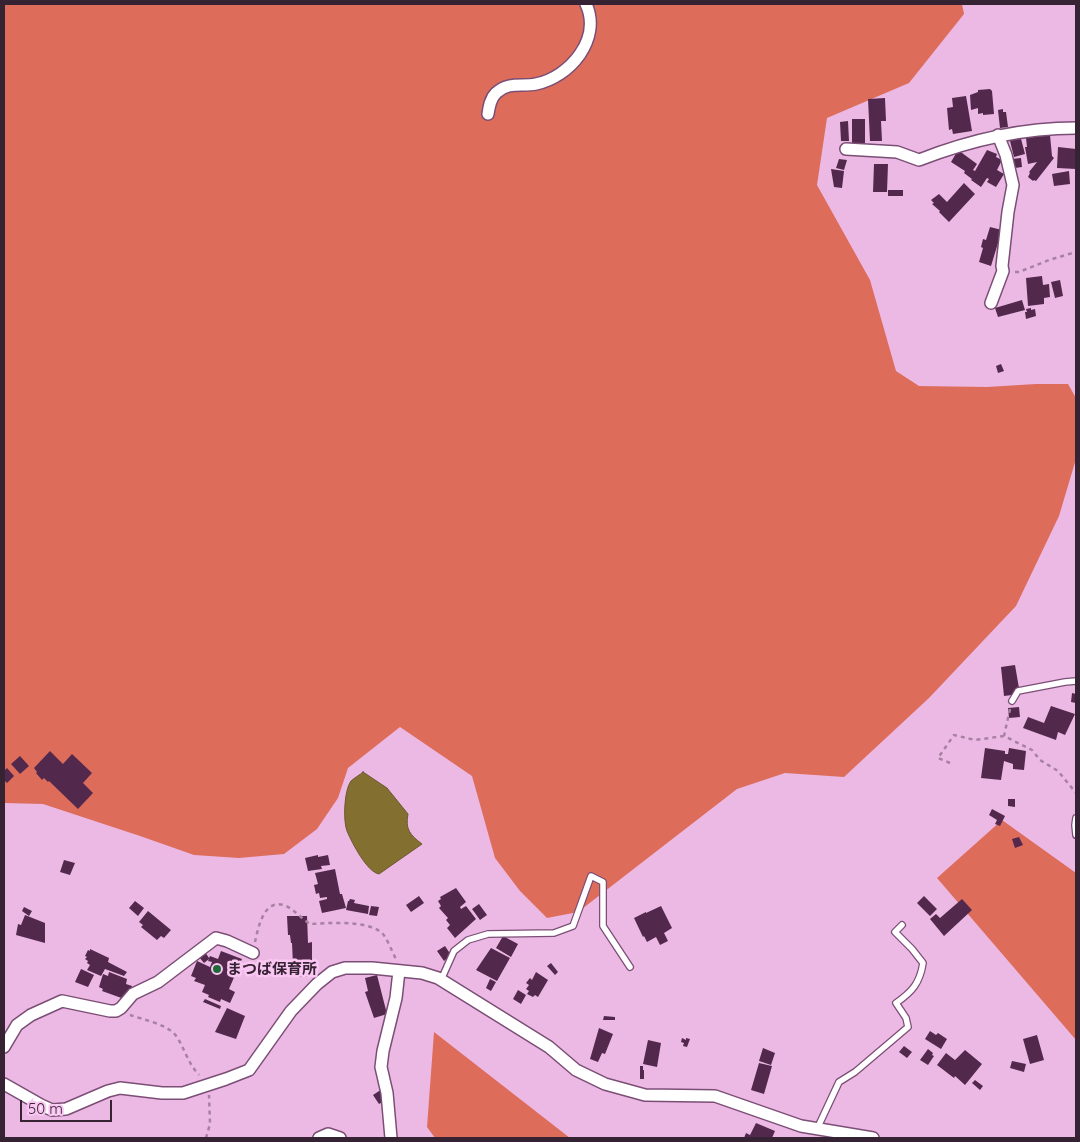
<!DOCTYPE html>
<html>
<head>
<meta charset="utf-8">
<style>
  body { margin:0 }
  #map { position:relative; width:1080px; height:1142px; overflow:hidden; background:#ecb9e5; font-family:Quicksand,sans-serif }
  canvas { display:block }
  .frame { position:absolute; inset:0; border:5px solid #352233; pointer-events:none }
  .scale { position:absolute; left:20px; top:1100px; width:92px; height:22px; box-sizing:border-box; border:2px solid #352233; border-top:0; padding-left:6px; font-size:15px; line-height:18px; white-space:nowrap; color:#352233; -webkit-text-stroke:4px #fac6f2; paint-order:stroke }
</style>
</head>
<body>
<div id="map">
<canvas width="1080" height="1142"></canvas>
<div class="frame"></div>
<div class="scale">50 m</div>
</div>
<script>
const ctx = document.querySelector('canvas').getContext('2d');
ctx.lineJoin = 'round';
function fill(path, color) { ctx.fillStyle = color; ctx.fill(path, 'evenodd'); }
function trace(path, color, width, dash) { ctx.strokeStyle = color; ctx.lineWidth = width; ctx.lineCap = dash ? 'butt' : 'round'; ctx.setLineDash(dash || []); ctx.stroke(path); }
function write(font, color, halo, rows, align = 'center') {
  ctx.font = font + ' Quicksand,"Noto Sans JP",sans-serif'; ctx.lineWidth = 5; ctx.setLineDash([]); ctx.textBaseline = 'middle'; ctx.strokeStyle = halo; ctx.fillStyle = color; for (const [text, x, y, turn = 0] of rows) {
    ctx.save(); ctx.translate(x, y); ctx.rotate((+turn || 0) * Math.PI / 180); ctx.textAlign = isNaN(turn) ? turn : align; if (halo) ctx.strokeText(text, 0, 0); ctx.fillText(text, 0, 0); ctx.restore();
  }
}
fill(new Path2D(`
  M4,4H962L964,14L909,83L827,118L817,185L870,280L896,371L919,386L987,387L1036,384H1068L1076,398V459L1059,516L1016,606L929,698L844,777L785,773L737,789L578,912L547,918L520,891L495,858L472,776L400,727L348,768L338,798L317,829L284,854L239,858L194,855L140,836L43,804L4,803Z
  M1002,820L1076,873V1040L937,878Z
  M434,1032L570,1138H435L427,1127Z`), '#dd6d5a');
const water = new Path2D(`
  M363,772L387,788L408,814C405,829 410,835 422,844L379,874C367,872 352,843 347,831C343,821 344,790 351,781C354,778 360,775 363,772Z`);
fill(water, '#836f30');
trace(water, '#6c5831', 1);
fill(new Path2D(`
  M990,89L992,91L994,114L983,115V113L978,114V108L971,110L970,95L978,92V90Z
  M966,96L972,131L953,134L952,129L949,130L947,108L953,107L952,98Z
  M885,98L886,121H881L882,141H870L868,99Z
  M1003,109V112H1006L1008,127L1000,128L998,110Z
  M852,119H865V143H852Z
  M848,121L849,141H841L840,122Z
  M1020,135L1025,154L1014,157L1009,137Z
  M1050,135L1052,156L1054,158L1036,181L1034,180L1033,181L1028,177L1030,173L1029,172L1037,162L1028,164L1025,147H1027L1026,138Z
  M1058,147L1076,149V169L1057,168Z
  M958,150L977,164L973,170L975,171L987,150L997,154L996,157L1002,160L997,170L1004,174L996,187L987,182L989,179L987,178L981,187L971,180L972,179L964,173L965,171L951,162Z
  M1021,158L1022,167L1015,168L1012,159Z
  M839,159L847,160L844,170L836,168Z
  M874,164H888L887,192H873Z
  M831,169L844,171L842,188L834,187Z
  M1069,171L1070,184L1054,186L1052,174Z
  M964,183L975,194L949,222L939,212L940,211L932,204L934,203L931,200L939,194L947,202Z
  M888,190H903V196H888Z
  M990,227L1002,230L991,266L979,262L983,248L981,247L983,239L986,240Z
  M1042,276L1043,285L1049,284L1050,297L1044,298V304L1028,306L1026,278Z
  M1060,280L1063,296L1055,298L1051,282Z
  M1022,300L1025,310L998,317L995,308Z
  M1031,308V310L1035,309L1036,316L1026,319L1025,312H1027L1026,309Z
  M1001,364L1004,371L998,373L996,366Z
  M1015,665L1020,694L1004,696L1001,667Z
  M1072,693L1076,694V703L1071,702Z
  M1051,706L1075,714L1065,735L1058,732L1056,740L1023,728L1028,717L1044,723Z
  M1019,707L1020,717L1009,718L1008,708Z
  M985,748L1005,751V754H1008L1009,748L1026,751L1024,770L1013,769V764L1004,761L1001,780L981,778Z
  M50,751L63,764L72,754L92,773L83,783L93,793L78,809L49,781L48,782L44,778L42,780L36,773L37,772L34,768Z
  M20,756L29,766L20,774L11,764Z
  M7,768L14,776L7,783L4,780V771Z
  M1008,799H1015V807L1008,806Z
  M992,809L1005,816L1000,826L995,824L997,820L989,815Z
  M1019,837L1023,845L1015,848L1012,839Z
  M318,855V857L328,855L330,865L321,866L322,869L308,871L305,858Z
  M64,860L75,863L70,875L60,872Z
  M335,869L340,894H342L346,908L322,913L319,901L327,899V897L320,898L319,893L316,894L314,885L318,884L315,873Z
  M456,888L466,902L460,907L461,909L466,906L476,919L455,938L447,928L450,925L446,920L448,918L439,908L441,906L438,901L441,899L440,897Z
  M419,896L424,903L411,912L406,905Z
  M924,896L937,909L930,916L917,903Z
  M350,899L355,900L354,903L369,906L368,914L346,910L348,901H349Z
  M962,899L972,910L944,936L930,919L936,914L940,918Z
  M135,901L144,908L138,916L129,908Z
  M479,904L487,915L480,920L472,909Z
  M371,906L379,907L377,916L369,915Z
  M661,906L672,928L664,933L668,941L660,945L656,937L647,942L644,936L643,937L634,918L646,912V913Z
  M24,907L32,911L29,916L22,911Z
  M148,911L171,930L164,938L161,936L157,940L141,927L143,925L139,922Z
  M25,915L45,923V943L16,935L18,924L21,925Z
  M287,916H307L308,943L312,942V962H310V976L290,977V965H293L292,943H291L290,935H288Z
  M503,936L518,944L511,957L496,948Z
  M445,946L451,955L444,961L437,951Z
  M491,948L510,958L497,981L476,970Z
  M90,949L109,958L108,962L127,972L124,976L105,969L101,976L87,970L90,965L87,963L88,961L85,959L87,957L85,956L88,950L90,951Z
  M221,951L242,959L229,989L235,992L230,1003L221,999L220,1002L208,997L209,995L202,992L205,985L194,981L196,978L191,976L197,961L210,967L212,962L208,961L209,959L204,963L199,957L205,952L209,958L210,956L218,959Z
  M275,962H281L282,975H275Z
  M551,963L558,972L555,975L547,966Z
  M81,969L94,975L88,987L75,982Z
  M109,972L127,979L126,984L132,986L127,1000L102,991L103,989L99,987L103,974L108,976Z
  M536,972L548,980L538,997L535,995L533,997L527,994L529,991L526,989L529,985L526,983L530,978L532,980Z
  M377,975L387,1014L374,1018L365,992L368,991L365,978Z
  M490,979L496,982L491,991L486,988Z
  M518,990L526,995L521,1004L513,999Z
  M205,999L221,1006L220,1009L203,1002Z
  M227,1008L245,1016L236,1039L215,1032Z
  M604,1016L615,1017V1020H603Z
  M599,1028L613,1034L605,1054L602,1053L598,1062L590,1059Z
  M930,1031L936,1035L938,1033L947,1039L941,1049L925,1039Z
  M1037,1035L1044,1060L1030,1064L1023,1039Z
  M682,1038L686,1040V1038L690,1039L687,1047L683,1046L684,1043L681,1042Z
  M648,1040L661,1043L657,1067L643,1064Z
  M904,1046L912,1052L907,1058L899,1052Z
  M763,1048L775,1053L771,1065L759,1061Z
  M928,1049L933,1053L932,1055L934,1056L928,1065L920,1060Z
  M965,1050L982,1064L965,1085L955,1076L954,1078L937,1065L946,1053L955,1060Z
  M1012,1061L1026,1064L1024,1072L1010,1068Z
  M759,1063L772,1066L764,1094L751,1090Z
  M640,1066H643V1070H644V1079H640Z
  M975,1080L983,1086L980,1090L972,1083Z
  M382,1089L388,1099L379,1104L373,1095Z
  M756,1123L775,1131L772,1138H744L746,1133L750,1135Z`), '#52284d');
const lane = new Path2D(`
  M1012,701L1018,691L1065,682L1076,681
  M1076,818L1075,825L1076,835
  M441,980L454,951L468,940L488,934L554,933L573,926L591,876L603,882V926L630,967
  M817,1129L839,1082L855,1072L908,1027L906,1018L896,1003C912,992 920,983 923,963L912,949L895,932L902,925`);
const street = new Path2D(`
  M488,114C489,107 490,99 496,93C509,81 522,87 536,84C570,77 602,39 586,4
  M846,149L897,152L919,160C970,140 1022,128 1076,128
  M991,303L1003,271L1002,266L1008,212L1013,185L1006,155L998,135
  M4,1047L17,1025L31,1015L62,1001L110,1011H116L121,1008L133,994L158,982L216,938L227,941L253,953
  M4,1084L41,1105L52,1110L66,1109L108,1091L120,1088L162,1093H183L226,1079L249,1070L291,1011L317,984L332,972L345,968H372L422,973L438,978L549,1047L576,1070L605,1084L645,1095L715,1096L801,1126L873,1138
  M319,1138L328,1134L340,1138
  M391,1138L387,1093L381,1067L383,1051L396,998L399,971`);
trace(lane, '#7b4e75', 8);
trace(street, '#7b4e75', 14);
trace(new Path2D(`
  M1015,272H1019L1049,260L1076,252
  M1010,709L1004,736L1032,750L1040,760L1058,771L1076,793
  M950,763L938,758L954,735L975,740L1004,736
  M255,942C258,929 263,899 284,905C294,909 302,919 310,924C329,923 364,920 381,932C387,937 392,952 396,959
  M130,1015C144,1020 168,1024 177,1037C185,1050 188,1063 199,1075
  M206,1138L210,1124L209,1095`), '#a881a2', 2.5, [4, 4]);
trace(lane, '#fff', 5.5);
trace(street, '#fff', 11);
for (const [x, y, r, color] of [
  [217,969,5,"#1d6a39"]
]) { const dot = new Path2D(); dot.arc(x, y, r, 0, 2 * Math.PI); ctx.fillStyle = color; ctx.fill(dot); trace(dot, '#fac6f2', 2); }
write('bold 15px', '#352233', '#fac6f2', [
  ["まつば保育所",227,969]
], 'left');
</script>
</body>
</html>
